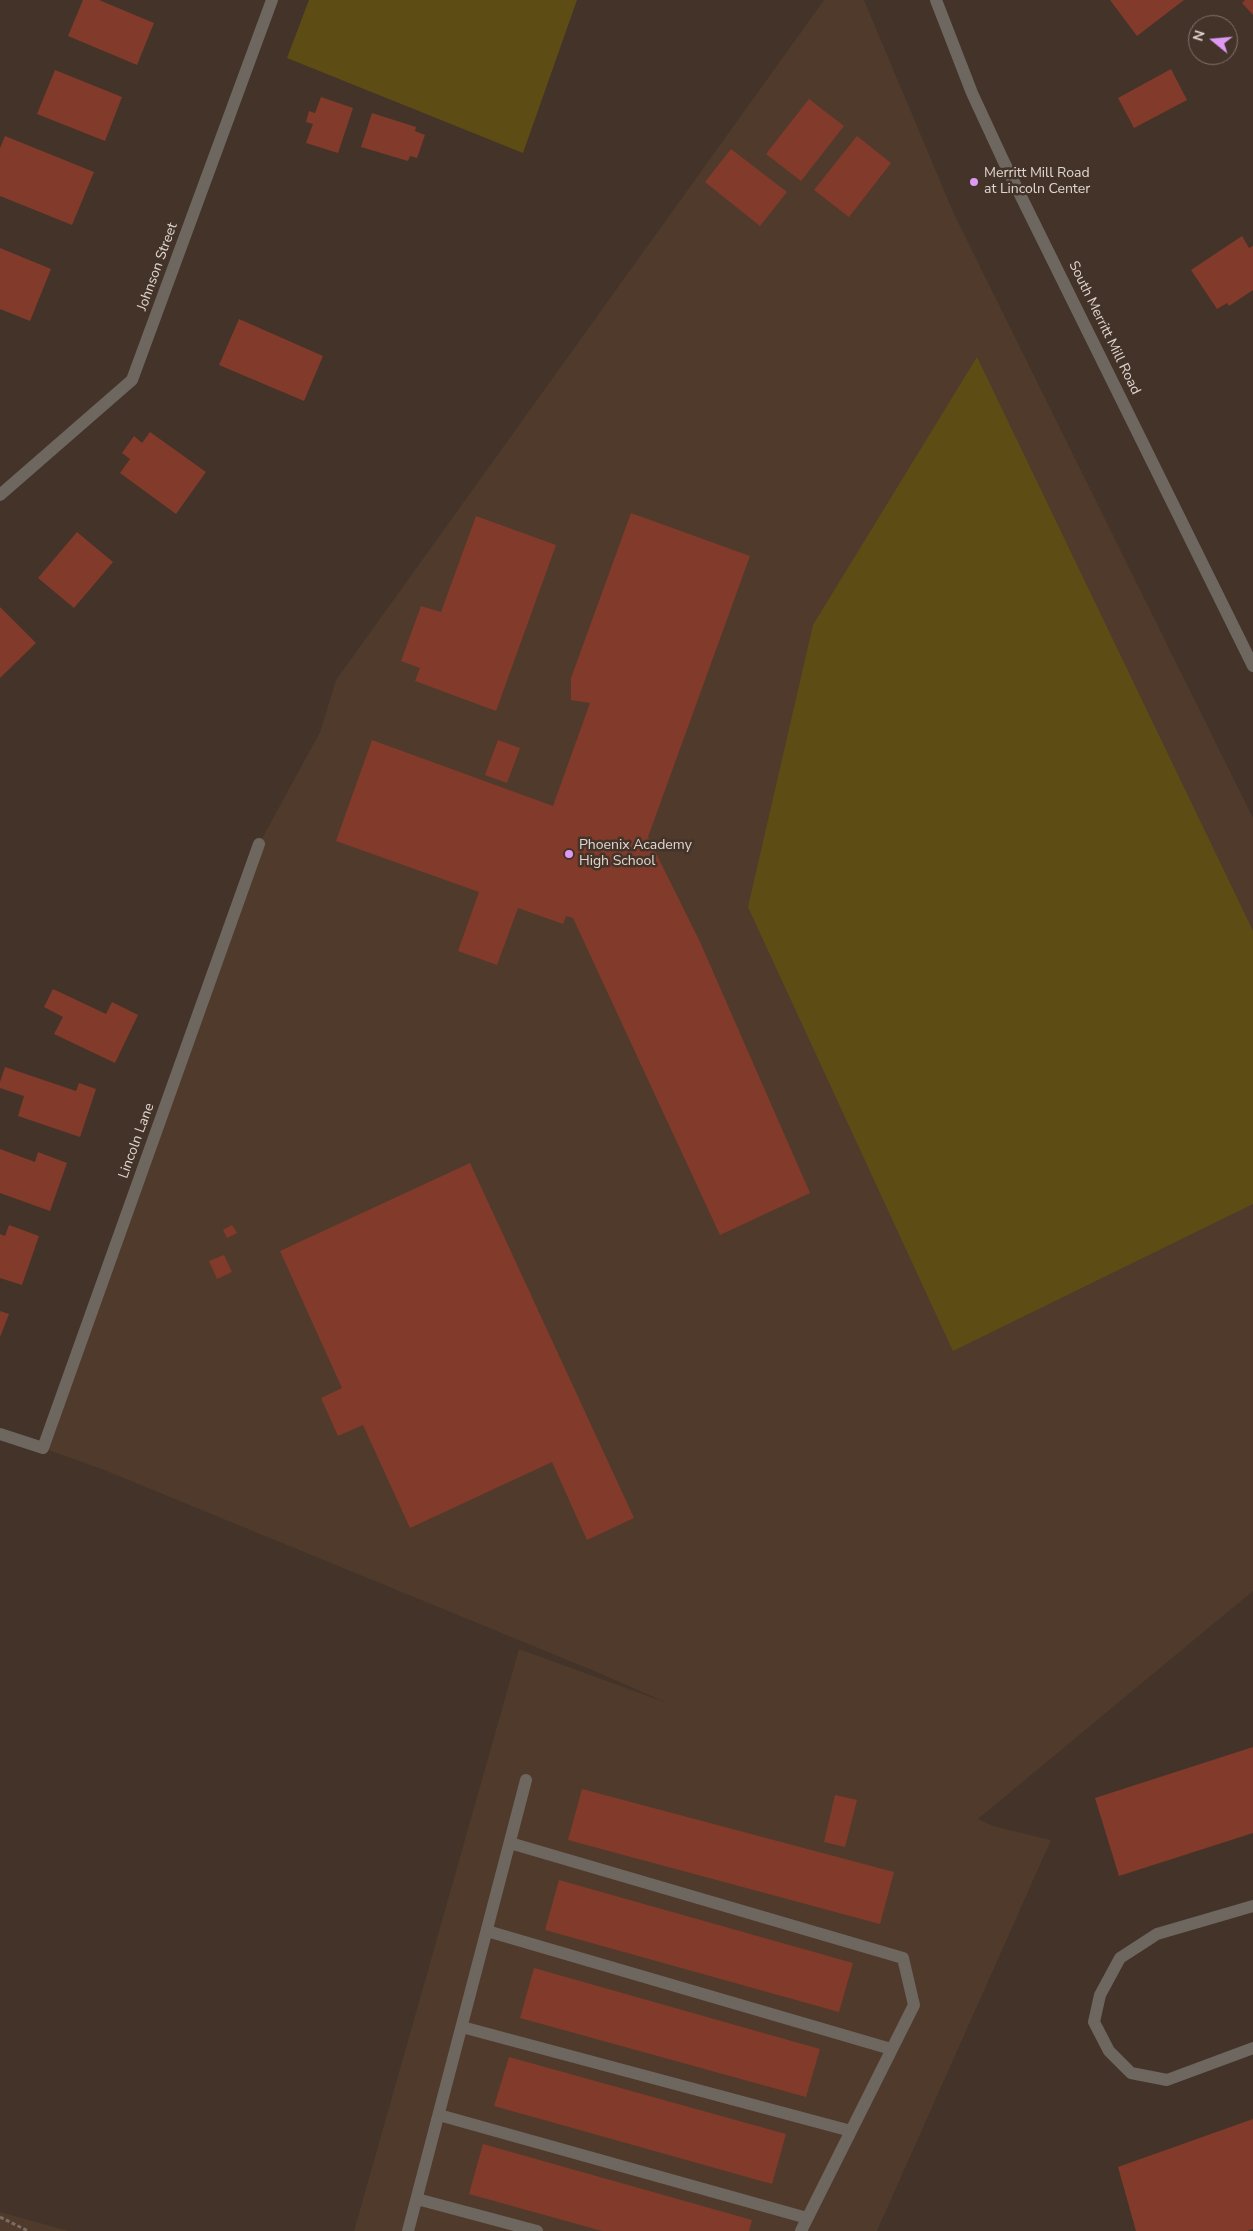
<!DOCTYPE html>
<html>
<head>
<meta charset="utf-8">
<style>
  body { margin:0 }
  #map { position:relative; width:1253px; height:2231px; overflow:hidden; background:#433329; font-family:"Nunito Sans",sans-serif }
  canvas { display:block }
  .north { position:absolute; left:1188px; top:15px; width:50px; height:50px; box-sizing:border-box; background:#433329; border:1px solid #82746c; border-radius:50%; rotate:287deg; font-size:14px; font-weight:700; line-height:20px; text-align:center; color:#e0d6d0 }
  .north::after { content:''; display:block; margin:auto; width:18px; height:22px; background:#dd99f3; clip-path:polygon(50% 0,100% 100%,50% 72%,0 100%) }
</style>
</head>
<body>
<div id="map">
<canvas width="1253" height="2231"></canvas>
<div class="north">N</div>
</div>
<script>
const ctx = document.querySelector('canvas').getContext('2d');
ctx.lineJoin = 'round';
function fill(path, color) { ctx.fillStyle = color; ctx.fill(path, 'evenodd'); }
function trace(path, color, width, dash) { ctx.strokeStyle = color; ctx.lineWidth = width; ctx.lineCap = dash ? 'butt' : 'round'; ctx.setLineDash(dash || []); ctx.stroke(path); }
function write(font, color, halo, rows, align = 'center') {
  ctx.font = font + ' "Nunito Sans",sans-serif'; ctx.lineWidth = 5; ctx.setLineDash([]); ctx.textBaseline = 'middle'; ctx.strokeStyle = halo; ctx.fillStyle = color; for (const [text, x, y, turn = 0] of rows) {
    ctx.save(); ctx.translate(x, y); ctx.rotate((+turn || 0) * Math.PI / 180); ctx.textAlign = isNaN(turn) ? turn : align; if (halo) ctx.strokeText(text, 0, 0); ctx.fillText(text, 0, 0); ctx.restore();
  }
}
fill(new Path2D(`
  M824,0H864L954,214L1253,818V1591L978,1819L993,1826L1051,1840L877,2231H354L519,1649L667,1703L599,1673L104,1470L43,1448L259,844L320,732L336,680Z
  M0,2212L69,2231H0Z`), '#4f3a2c');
fill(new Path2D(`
  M309,0H577L523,153L287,58Z
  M977,357L1253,931V1204L953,1351L748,907L813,625Z`), '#5d4d15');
fill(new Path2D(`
  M83,0H99L154,23L137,65L68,36Z
  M1110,0H1184L1137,36Z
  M1245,0H1253V15L1242,3Z
  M1171,69L1187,100L1134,128L1118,98Z
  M55,70L122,97L105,141L37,114Z
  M321,97L353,108L338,153L306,143L313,124L306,122L309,111L315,113Z
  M809,99L844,126L801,181L766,154Z
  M372,113L416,127L415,131L425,135L417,158L410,156L408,161L361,147Z
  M5,136L94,172L72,225L0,196V148Z
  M857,136L891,163L849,217L814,190Z
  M731,149L787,192L760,226L705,182Z
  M1242,236L1249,248L1253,246V290L1229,306L1227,303L1217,309L1191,270Z
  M0,248L51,269L30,321L0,309Z
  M239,319L323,356L304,401L219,365Z
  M150,432L206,472L176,514L120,473L130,459L122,453L134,436L142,443Z
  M631,513L750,556L648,837L700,942L810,1193L720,1235L573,918L566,916L563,924L518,908L497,965L458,951L479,892L336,841L372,740L553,806L590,703L571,700V678Z
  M476,516L556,545L496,711L415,681L420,668L401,661L421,606L441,612Z
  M77,532L113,562L74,608L38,578Z
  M0,607L36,643L0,678Z
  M498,740L520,748L507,783L485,775Z
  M53,989L106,1014L112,1002L138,1015L115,1063L54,1034L63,1017L44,1007Z
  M5,1067L76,1091L79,1083L96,1089L80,1137L18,1116L24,1096L0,1088V1082Z
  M0,1149L35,1162L38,1152L67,1163L50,1211L0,1193Z
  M470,1163L634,1518L587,1540L552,1462L410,1528L363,1425L338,1436L321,1398L342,1388L280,1251Z
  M9,1225L39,1236L22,1285L0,1278V1234L5,1236Z
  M232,1225L237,1233L227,1238L223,1230Z
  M224,1255L232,1272L217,1279L209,1261Z
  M0,1311L9,1314L0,1337Z
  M1253,1747V1833L1119,1876L1095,1798Z
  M582,1789L894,1872L880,1924L568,1840Z
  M835,1795L857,1800L845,1847L824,1842Z
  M559,1880L853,1963L839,2012L545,1930Z
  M534,1968L820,2049L806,2097L520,2018Z
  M509,2057L786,2134L772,2184L494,2106Z
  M1253,2119V2229L1247,2231H1136L1118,2167Z
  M483,2144L752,2220L749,2231H602L469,2194Z`), '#823b2a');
trace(new Path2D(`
  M0,2217L28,2231`), '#7b6d65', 3, [4, 2.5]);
trace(new Path2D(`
  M936,0L972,93L1003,160L1253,666
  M0,495L132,380L272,0
  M0,1434L43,1448L259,844
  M510,1843L903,1958L914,2005L801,2231
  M1253,1906L1157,1934L1120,1958L1100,1995L1094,2022L1109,2051L1131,2073L1167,2080L1253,2048
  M487,1931L891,2049
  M462,2027L851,2131
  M439,2115L807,2218
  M417,2199L537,2231
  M408,2231L526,1780`), '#6d6760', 12);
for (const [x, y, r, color] of [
  [974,182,5,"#dd99f3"],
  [569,854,5,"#dd99f3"]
]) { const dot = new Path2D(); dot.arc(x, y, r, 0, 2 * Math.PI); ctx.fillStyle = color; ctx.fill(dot); trace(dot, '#433329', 2); }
write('14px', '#e0d6d0', '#433329', [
  ["Merritt Mill Road",984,174],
  ["at Lincoln Center",984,190],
  ["Phoenix Academy",579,846],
  ["High School",579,862]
], 'left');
write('14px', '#e0d6d0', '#433329', [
  ["Johnson Street",158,267,-70],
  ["South Merritt Mill Road",1104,328,64],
  ["Lincoln Lane",137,1141,-70]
]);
</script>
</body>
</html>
